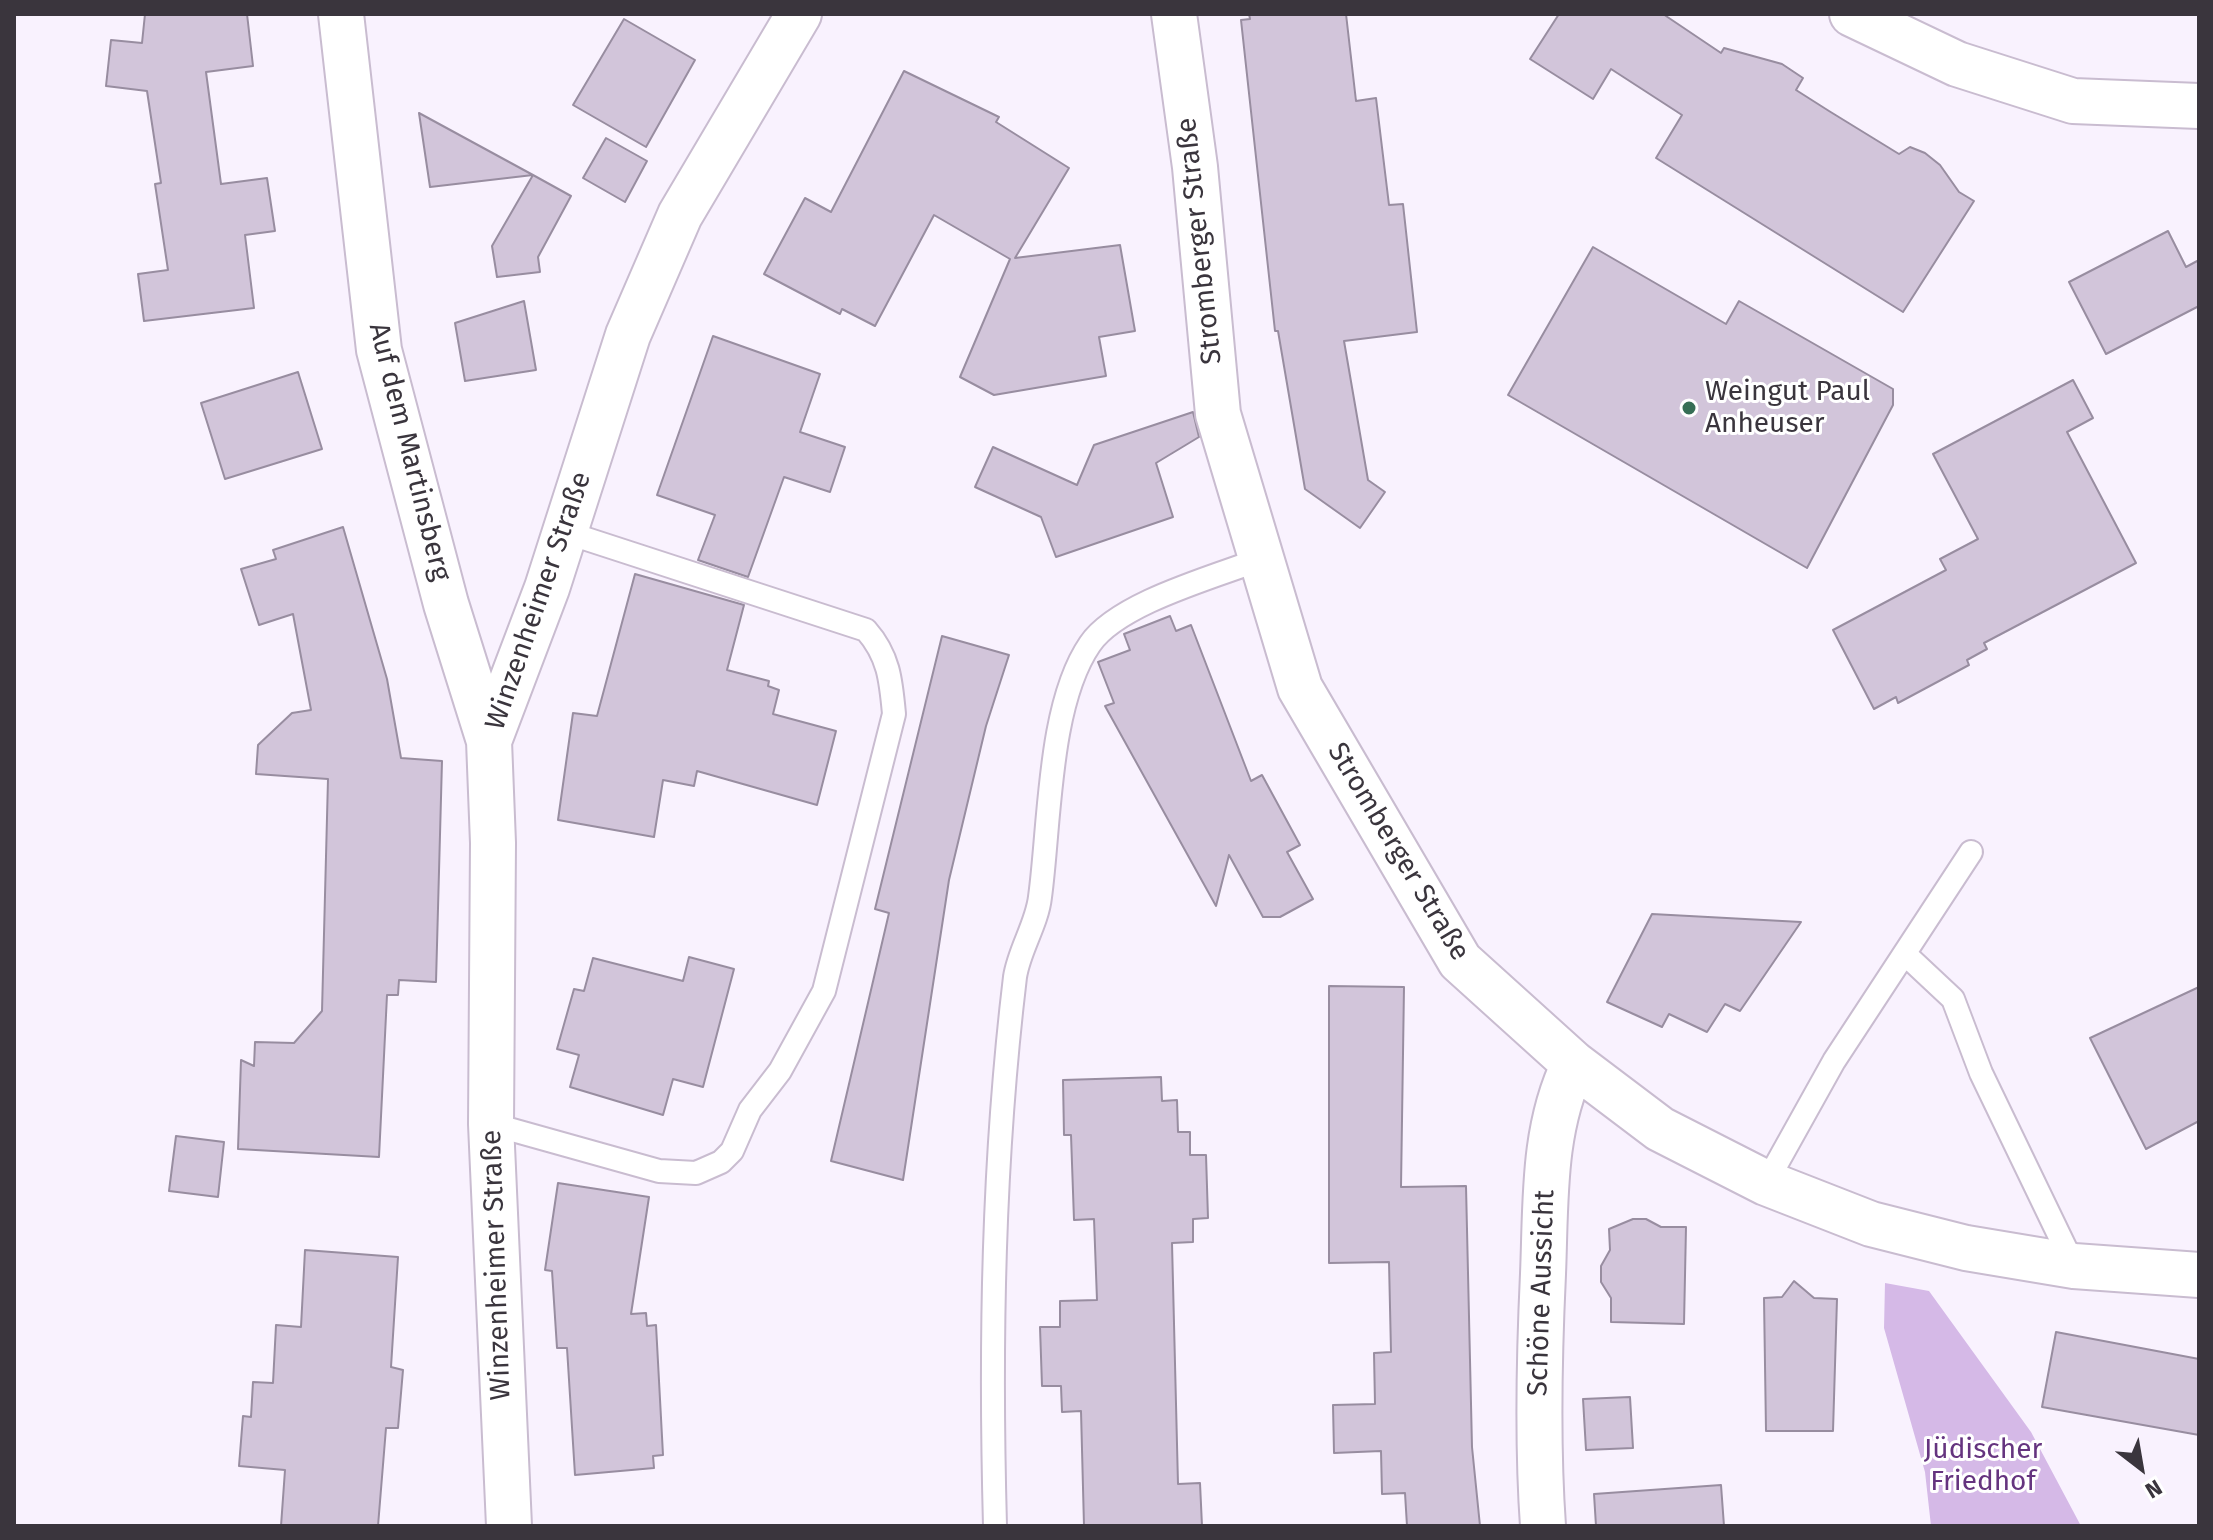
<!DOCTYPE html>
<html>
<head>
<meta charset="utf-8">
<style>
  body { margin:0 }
  #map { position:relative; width:2213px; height:1540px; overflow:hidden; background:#f9f2fe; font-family:"Fira Sans",sans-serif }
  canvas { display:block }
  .frame { position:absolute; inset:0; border:16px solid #3a353d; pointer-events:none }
  .north { position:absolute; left:2101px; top:1428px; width:80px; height:80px; -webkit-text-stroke:6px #fff; paint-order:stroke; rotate:149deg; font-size:22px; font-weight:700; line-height:32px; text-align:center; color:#3a353d }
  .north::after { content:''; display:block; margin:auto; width:28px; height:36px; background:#3a353d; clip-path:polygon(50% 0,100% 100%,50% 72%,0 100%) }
</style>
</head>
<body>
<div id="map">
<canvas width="2213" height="1540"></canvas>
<div class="frame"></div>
<div class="north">N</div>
</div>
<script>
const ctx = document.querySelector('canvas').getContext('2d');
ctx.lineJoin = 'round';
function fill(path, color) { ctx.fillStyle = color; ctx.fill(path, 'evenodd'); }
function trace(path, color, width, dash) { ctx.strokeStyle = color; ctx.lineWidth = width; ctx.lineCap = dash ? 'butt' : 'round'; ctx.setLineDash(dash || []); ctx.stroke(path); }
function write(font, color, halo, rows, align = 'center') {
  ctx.font = font + ' "Fira Sans",sans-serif'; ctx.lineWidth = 6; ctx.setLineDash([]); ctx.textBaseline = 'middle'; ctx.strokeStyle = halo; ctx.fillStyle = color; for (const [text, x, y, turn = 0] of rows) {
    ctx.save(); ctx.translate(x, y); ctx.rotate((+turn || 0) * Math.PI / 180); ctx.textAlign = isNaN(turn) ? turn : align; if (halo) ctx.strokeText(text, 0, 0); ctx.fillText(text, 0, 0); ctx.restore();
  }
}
fill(new Path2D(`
  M1885,1283L1929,1291L2031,1432L2081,1526H1931L1925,1472L1884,1328Z`), '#d5b9e7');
const building = new Path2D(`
  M145,14H247L253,66L206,72L221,184L267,178L275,231L245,235L254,308L144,321L138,274L168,270L155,184L161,183L147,91L106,86L111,40L142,43Z
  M1249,14H1346L1356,101L1376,98L1389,205L1403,204L1417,332L1344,341L1368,480L1385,492L1360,528L1305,489L1278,331H1275L1241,20L1250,19Z
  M1559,14H1663L1721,53L1724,48L1782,64L1803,78L1796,90L1829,111L1899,154L1910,147L1925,153L1940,165L1959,192L1974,201L1903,312L1656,158L1682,115L1611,69L1593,99L1530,59Z
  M624,19L695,60L646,147L573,105Z
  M904,71L999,117L996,122L1069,168L1015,258L1120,245L1135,331L1099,337L1106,376L994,395L960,377L1010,259L934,215L875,326L842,309L840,314L764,274L805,198L831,212Z
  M419,113L533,175L430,187Z
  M606,138L647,161L625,202L583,178Z
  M533,175L571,196L538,257L540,272L497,277L492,246Z
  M2168,231L2186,267L2199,260V306L2106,354L2069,282Z
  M1593,247L1726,324L1739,301L1893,389V405L1807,568L1508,395Z
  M524,301L536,370L465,381L455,323Z
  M713,336L820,374L800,432L845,447L830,492L784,477L748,577L698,560L715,515L657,495Z
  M298,372L322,449L225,479L201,403Z
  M2073,380L2093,418L2067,432L2136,563L1984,643L1987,649L1967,660L1969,665L1898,703L1896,697L1874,709L1833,630L1946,570L1940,559L1978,539L1933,454Z
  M1193,412L1199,437L1156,463L1173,517L1056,557L1041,517L975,487L993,447L1077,485L1094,445Z
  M343,527L387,679L401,758L442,761L436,982L399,980L398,995H387L379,1157L238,1149L241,1060L254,1066L255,1042L294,1043L322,1011L328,779L256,774L258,745L292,713L311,710L293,614L259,625L241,569L276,559L273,550Z
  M635,574L744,605L727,670L769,681L768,686L779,690L773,714L836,731L817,805L697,771L694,786L663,780L654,837L558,820L573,713L597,716Z
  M1170,616L1176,631L1191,625L1251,781L1262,775L1300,845L1287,852L1313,899L1280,917H1263L1229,855L1216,906L1105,706L1114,703L1098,662L1130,650L1124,634Z
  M942,636L1009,655L986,726L949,880L903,1180L831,1161L889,913L875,909Z
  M1652,914L1801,922L1740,1011L1725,1004L1707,1032L1669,1014L1662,1027L1607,1002Z
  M689,957L734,969L703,1087L673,1079L663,1115L570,1087L579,1055L557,1049L574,989L584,991L593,958L683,981Z
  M1329,986L1404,987L1401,1187L1466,1186L1472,1447L1480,1526H1407L1405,1493L1382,1494L1381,1451L1334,1453L1333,1405L1375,1404L1374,1353L1391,1352L1389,1262L1329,1263Z
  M2199,987V1121L2146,1149L2090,1038Z
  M1161,1077L1162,1101L1177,1100L1178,1132H1190V1155H1206L1208,1218L1193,1219V1242L1172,1243L1178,1484L1200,1483L1202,1526H1084L1081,1411L1062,1412L1061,1386H1042L1040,1327H1060V1301L1097,1300L1094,1219L1074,1220L1071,1135H1064L1063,1080Z
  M176,1136L224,1142L218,1197L169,1191Z
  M558,1183L649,1197L631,1314L646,1313L647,1326L656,1325L663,1455L653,1456L654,1468L575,1475L567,1348H557L552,1271L545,1270Z
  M1633,1219H1646L1661,1227H1686L1684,1324L1611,1322V1298L1601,1282V1266L1610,1250L1609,1229Z
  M305,1250L398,1257L391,1367L403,1370L398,1428H386L378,1526H281L285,1470L239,1466L243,1416L251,1417L253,1382L273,1383L276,1325L301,1327Z
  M1794,1281L1814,1298L1837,1299L1833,1431H1766L1764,1298L1782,1297Z
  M2056,1332L2199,1359V1435L2042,1407Z
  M1630,1397L1633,1448L1586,1450L1583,1399Z
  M1721,1485L1724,1526H1596L1594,1494Z`);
fill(building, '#d2c5da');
trace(building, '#988da0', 2);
const service = new Path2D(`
  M1906,955L1953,999L1981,1073L2074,1266
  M491,1124L659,1171L696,1173L721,1162L732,1151L750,1110L780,1071L824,991L894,714C891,681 889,656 866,630L565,532
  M1766,1183L1834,1061L1971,852
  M995,1526C990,1342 993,1160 1015,977C1019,950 1037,924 1040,897C1050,824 1048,705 1090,644C1118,603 1214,577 1261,559`);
const minor = new Path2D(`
  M341,14L379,350L446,604L489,741
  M1174,14L1195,167L1218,414L1300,688L1460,961L1574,1064L1660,1129L1766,1183L1871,1224L1966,1248L2074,1266L2199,1275
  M1852,14L1957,64L2073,101L2199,106
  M509,1526L491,1124L493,843L489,741L547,588L628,335L680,215L799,14
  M1543,1526C1537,1442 1539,1359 1543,1274C1546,1203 1542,1130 1574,1064`);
trace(service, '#c9bcd0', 26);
trace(minor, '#c9bcd0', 48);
trace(service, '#fff', 22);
trace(minor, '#fff', 44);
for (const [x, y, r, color] of [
  [1689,408,8,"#366e55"]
]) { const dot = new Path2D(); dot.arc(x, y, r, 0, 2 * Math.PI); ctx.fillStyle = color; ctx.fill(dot); trace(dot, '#fff', 3); }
write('28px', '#3a353d', '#fff', [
  ["Stromberger Straße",1200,241,-96],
  ["Auf dem Martinsberg",409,452,76],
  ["Winzenheimer Straße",539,601,-71],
  ["Stromberger Straße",1398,852,59],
  ["Winzenheimer Straße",497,1265,-92],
  ["Schöne Aussicht",1542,1293,-88]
]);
write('28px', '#3a353d', '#fff', [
  ["Weingut Paul",1705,392],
  ["Anheuser",1705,424]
], 'left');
write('28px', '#65347f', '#fff', [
  ["Jüdischer",1983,1450],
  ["Friedhof",1983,1482]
]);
</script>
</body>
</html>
